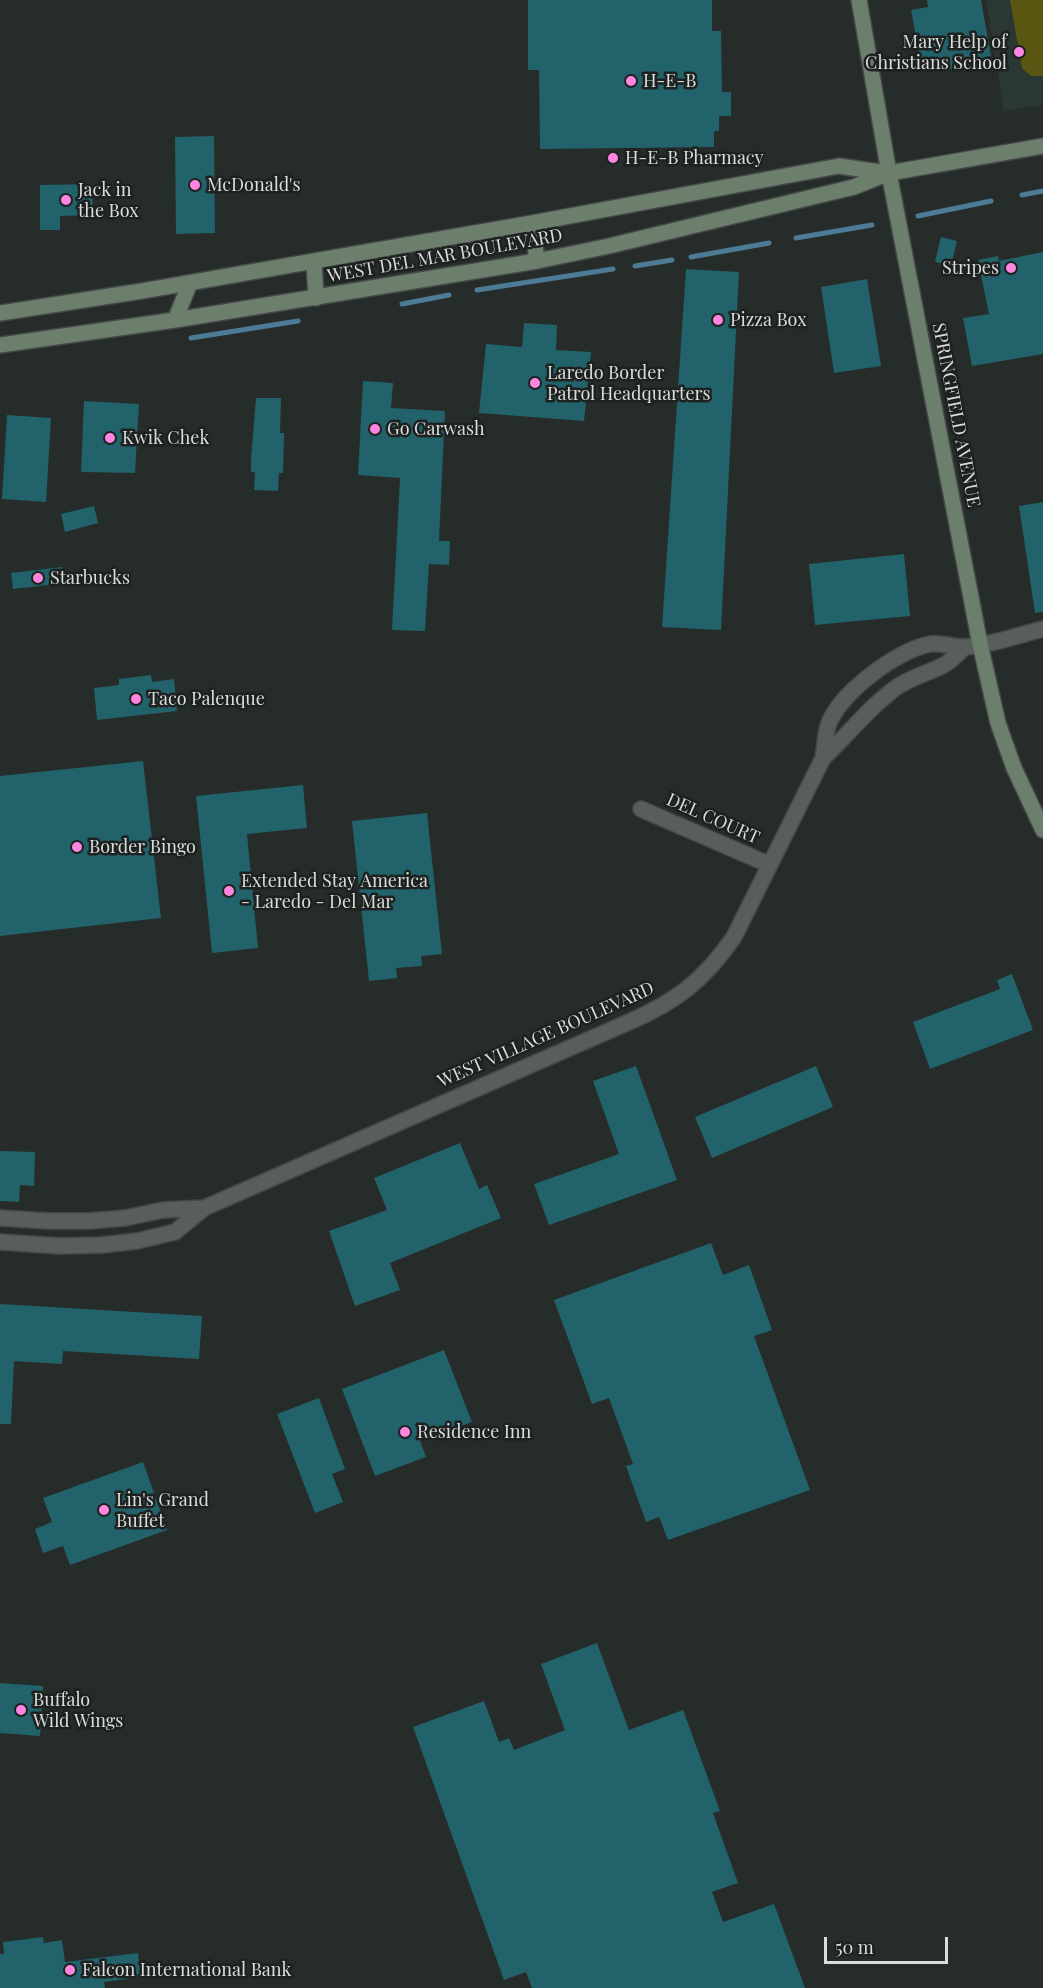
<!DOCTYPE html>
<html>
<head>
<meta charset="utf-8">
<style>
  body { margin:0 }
  #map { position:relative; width:1043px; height:1988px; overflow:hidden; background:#262c2a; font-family:"Playfair Display",serif }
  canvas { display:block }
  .scale { position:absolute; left:824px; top:1937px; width:124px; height:27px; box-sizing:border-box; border:3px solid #dadddc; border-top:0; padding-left:8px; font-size:18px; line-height:21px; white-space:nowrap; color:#dadddc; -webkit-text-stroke:4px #1d2220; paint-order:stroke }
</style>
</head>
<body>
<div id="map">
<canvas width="1043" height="1988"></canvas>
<div class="scale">50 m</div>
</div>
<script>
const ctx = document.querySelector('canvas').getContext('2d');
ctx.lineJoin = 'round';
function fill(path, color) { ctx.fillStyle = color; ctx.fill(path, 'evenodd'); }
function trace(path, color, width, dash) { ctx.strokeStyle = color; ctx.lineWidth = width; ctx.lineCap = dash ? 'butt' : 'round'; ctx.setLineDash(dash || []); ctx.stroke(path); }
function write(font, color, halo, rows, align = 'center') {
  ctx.font = font + ' "Playfair Display",serif'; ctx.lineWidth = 5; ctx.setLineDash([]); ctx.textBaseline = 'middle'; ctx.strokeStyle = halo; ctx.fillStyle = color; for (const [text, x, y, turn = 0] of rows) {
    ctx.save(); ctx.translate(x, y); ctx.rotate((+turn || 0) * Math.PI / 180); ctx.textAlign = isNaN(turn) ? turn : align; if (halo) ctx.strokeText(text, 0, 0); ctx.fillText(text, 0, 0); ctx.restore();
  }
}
fill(new Path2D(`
  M986,0H1043V105L1004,111Z`), '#2a3732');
fill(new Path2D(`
  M1010,0H1043V76H1031L1022,68Z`), '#585611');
trace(new Path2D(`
  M1022,195L1043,191
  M918,216L991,201
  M796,238L872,225
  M691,257L769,243
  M635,266L672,260
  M477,290L613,269
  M402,304L449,295
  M191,338L298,321`), '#4d7b95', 5);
fill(new Path2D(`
  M528,0H712V31H721L722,92H731V116H719V131H714V147L540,149L539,70H528Z
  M927,0H981L991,56L978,59L979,64L938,71L937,66L922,69L911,10L928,7Z
  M214,136L215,233L176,234L175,137Z
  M92,184L93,215L60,216V230H40V185Z
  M941,237L957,241L951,266L935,262Z
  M1043,252V354L972,366L963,318L989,314L978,260L998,256L999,261Z
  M686,269L739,272L721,630L662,627Z
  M867,279L881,366L834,373L821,287Z
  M524,323L557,325L556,350L591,352L584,421L479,413L486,344L522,347Z
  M363,381L393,383L391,408L445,411L439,541H450L449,565L429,564L425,631L392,630L400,478L358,475Z
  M256,398H281L280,433H284L283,473H279L278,491L254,490L255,472H251V460Z
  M84,401L139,404L135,473L81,472Z
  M7,415L51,418L46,502L2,499Z
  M1043,502V612L1035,613L1019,506Z
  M94,506L98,523L65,532L61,514Z
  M904,554L910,616L815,625L809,564Z
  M62,567L64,583L13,589L11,573Z
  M151,675L152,682L174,679L177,711L97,720L94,688L119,685V679Z
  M143,761L161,918L0,936V776Z
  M303,785L307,828L247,834L258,948L212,953L196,796Z
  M427,813L442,954L421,956L422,966L396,968L397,978L369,981L352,821Z
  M1012,974L1033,1030L930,1069L913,1022L1000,989L997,980Z
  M636,1066L677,1180L549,1225L534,1184L619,1154L593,1081Z
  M816,1066L833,1107L712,1158L695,1117Z
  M460,1143L479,1189L487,1185L501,1218L390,1263L400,1290L355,1306L329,1231L387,1210L374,1178Z
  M0,1151L35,1152L34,1186L20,1185L19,1202L0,1201Z
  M711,1243L723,1275L749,1265L772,1330L754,1336L810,1490L668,1540L659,1517L646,1522L626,1466L633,1464L609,1398L592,1404L554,1300Z
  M0,1304L202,1316L199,1359L63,1351L62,1364L14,1361L11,1424H0Z
  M444,1350L472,1422L420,1441L426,1457L375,1476L342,1389Z
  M319,1398L345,1469L332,1474L343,1502L315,1513L277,1414Z
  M143,1462L167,1530L70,1565L63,1546L43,1553L35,1529L52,1522L43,1498Z
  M597,1643L629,1730L683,1710L720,1811L713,1813L738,1883L712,1892L723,1922L774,1904L805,1988H532L526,1972L504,1980L413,1727L484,1701L499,1742L509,1738L514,1750L565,1730L541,1664Z
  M0,1683L43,1686L40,1736L0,1733Z
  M43,1937L44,1943L62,1940L65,1962L138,1953L141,1977L104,1982L105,1988H0V1954H4L3,1942Z`), '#22626a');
const minor = new Path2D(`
  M823,758C849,734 869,707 897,687C912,677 928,673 944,665C951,661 959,653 965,647
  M641,809L770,865
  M0,1218L48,1221H90L125,1218L163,1210L204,1208
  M0,1242L60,1246L102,1245L137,1241L175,1232L204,1208L629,1022C677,1001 703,981 734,937L823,758C825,747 825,735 828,726C838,694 897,650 930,644C942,642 955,648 967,647C992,645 1018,635 1043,629`);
const secondary = new Path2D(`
  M859,0L889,173L980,644L998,723L1014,768L1043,830
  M532,223L537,261
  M314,261L316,298
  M0,313L142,291L532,223L839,166L886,173
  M175,320L190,283
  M0,345L175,320L537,261L609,246L854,187L889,173L1043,146`);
trace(minor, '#444847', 18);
trace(secondary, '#444847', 18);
trace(minor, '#575e5c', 15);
trace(secondary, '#6c7f6d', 15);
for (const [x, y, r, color] of [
  [1019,52,6,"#fe85e0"],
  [631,81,6,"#fe85e0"],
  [613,158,6,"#fe85e0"],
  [195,185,6,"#fe85e0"],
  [66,200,6,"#fe85e0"],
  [1011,268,6,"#fe85e0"],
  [718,320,6,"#fe85e0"],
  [535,383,6,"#fe85e0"],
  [375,429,6,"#fe85e0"],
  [110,438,6,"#fe85e0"],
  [38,578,6,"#fe85e0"],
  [136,699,6,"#fe85e0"],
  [77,847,6,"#fe85e0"],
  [229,891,6,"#fe85e0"],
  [405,1432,6,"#fe85e0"],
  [104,1510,6,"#fe85e0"],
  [21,1710,6,"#fe85e0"],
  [70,1970,6,"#fe85e0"]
]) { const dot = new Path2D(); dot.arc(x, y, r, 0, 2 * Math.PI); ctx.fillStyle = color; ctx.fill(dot); trace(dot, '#1d2220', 2); }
write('18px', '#dadddc', '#1d2220', [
  ["Mary Help of",1007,42,"right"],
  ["Christians School",1007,63,"right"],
  ["H-E-B",643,81],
  ["H-E-B Pharmacy",625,158],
  ["McDonald's",207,185],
  ["Jack in",78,190],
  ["the Box",78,211],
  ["Stripes",999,268,"right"],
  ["Pizza Box",730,320],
  ["Laredo Border",547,373],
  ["Patrol Headquarters",547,394],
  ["Go Carwash",387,429],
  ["Kwik Chek",122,438],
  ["Starbucks",50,578],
  ["Taco Palenque",148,699],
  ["Border Bingo",89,847],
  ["Extended Stay America",241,881],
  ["- Laredo - Del Mar",241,902],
  ["Residence Inn",417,1432],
  ["Lin's Grand",116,1500],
  ["Buffet",116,1521],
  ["Buffalo",33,1700],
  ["Wild Wings",33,1721],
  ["Falcon International Bank",82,1970]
], 'left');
write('18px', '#dadddc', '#1d2220', [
  ["WEST DEL MAR BOULEVARD",445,256,-10],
  ["SPRINGFIELD AVENUE",956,415,79],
  ["DEL COURT",713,819,24],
  ["WEST VILLAGE BOULEVARD",546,1035,-24]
]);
</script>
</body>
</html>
